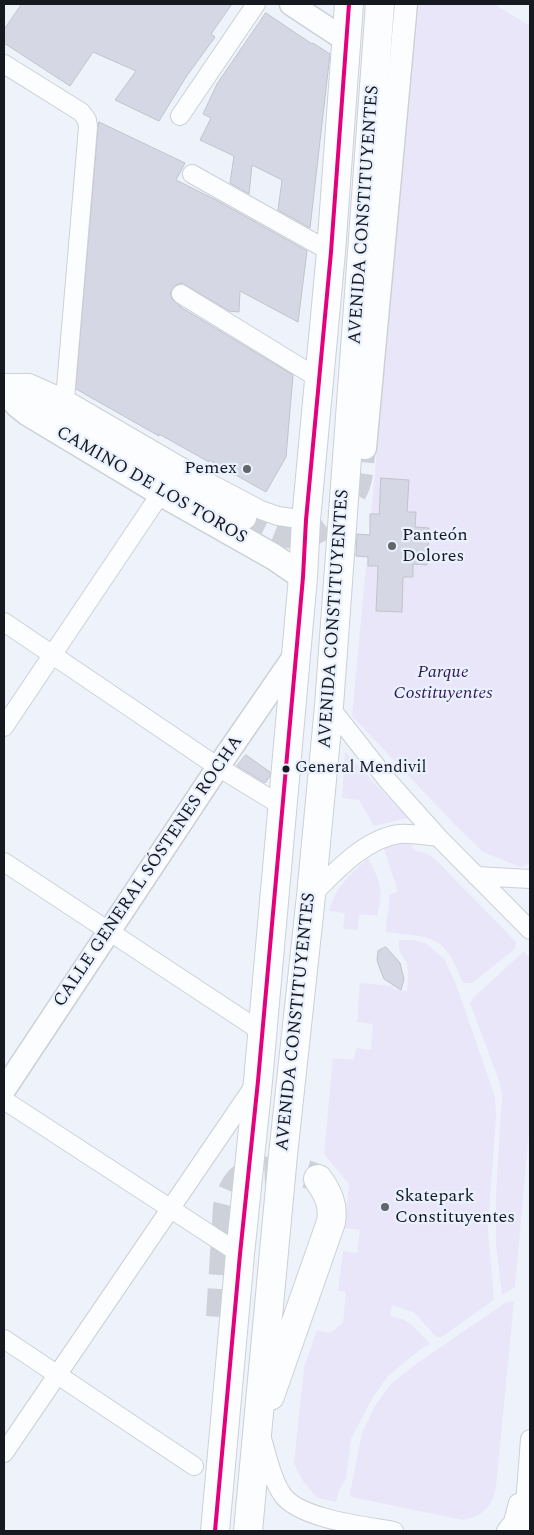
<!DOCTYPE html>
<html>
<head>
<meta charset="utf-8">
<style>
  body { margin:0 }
  #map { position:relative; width:534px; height:1535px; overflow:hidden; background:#eef2fa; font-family:Spectral,serif }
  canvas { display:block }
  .frame { position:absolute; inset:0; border:5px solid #16191f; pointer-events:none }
</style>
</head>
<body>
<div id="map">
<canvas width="534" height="1535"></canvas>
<div class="frame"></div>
</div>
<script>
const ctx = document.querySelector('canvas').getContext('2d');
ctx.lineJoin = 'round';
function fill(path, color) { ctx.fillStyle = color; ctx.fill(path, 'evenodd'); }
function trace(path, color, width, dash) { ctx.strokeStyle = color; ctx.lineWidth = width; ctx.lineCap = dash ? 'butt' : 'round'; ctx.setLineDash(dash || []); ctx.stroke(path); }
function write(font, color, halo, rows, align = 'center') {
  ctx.font = font + ' Spectral,serif'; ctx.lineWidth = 4.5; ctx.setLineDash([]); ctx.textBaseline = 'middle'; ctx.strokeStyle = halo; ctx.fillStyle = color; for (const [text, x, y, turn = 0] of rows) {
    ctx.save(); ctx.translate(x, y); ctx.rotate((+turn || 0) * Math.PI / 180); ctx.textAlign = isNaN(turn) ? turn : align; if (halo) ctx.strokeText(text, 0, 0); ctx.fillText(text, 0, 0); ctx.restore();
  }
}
fill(new Path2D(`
  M419,4H494L530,26V864L520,867L483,852L454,824L352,716Z
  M345,752L408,818L374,826L359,800L342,798Z
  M409,839L414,850L426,853L436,860L516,942L515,949L472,983H463C444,934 434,938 386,932C386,919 390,908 389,895L398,891L383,846Z
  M368,858C380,881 384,891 377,916L359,914L358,930L343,929L345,913L329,911C335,887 351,874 368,858Z
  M399,940H413L426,943L444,959L456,984L495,1097L496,1117L488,1229L494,1300L440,1338L435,1336L415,1313L392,1305L390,1316L402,1319L411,1324L430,1344L421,1349L388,1376L373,1397L351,1439L346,1479L339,1490L336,1502L322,1499L316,1497L303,1481L294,1464L304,1367L317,1330L330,1333L343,1323L346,1292L338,1291L343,1251L357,1253L360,1230L344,1228L349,1184L324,1154L333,1058L354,1060L356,1048L371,1050L373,1024L357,1022L360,983L393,986V989L407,991C408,981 409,972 406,962C401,952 398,953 399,940Z
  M524,951L530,959V1119L515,1287L502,1295L496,1244V1195L502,1094L498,1078L470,1003L473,998Z
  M514,1301L496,1487C492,1507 483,1516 463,1520L351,1497L350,1493L362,1433L375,1406L390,1385L416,1364L505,1303Z`), '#eae6fa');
const building = new Path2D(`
  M22,4H232L211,34L215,37L186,77L159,121L115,100L136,71L93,52L70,86L4,43V30Z
  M266,13L312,44L313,43L330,54L310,228L278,210L282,180L252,165L249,194L230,183L234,156L200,140L211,118L203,114L217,84Z
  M99,122L185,163L176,180L216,200L307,251L298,322L240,291L239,312L229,311L182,283L176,285L170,293L172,299L181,307L179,306L293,375L286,457L266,492L209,460V462L159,434V436L76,389Z
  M381,478L409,480L407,512H416L415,527L429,528L427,565L413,564V577H403L402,612L376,611L378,566H368V557L356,556L357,534L370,535V514H379Z
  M246,755L270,772V776L265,783L237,766Z
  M386,947L400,963L404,979L401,990L384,979L380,969L377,960L378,951Z`);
fill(building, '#d5d8e4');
trace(building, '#c1c3ca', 1);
trace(new Path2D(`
  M245,518C261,526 281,539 300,538C324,536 350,508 359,486C363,475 363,460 365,448`), '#ced1d9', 22, [22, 11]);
trace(new Path2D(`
  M220,1317L227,1207C235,1173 248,1169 281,1171C295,1172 306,1172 318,1179`), '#ced1d9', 28, [28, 14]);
const minor = new Path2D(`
  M4,64L81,112L87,120L88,127L65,399
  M180,116L256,4
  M192,174L331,252
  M181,294L321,380
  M4,383H29L65,399L204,480L261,510L278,516L306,520
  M4,622L218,767L282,806
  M329,706L388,781L438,837L530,930
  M4,727L161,493
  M4,862L262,1032
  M476,876L530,879
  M311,896C335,872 364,839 399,834C411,833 426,836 438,837
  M4,1100L240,1254
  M4,1339L194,1466
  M262,1439C268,1457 271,1478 282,1494C298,1519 366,1526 394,1531
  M4,1453L254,1086
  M506,1531L513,1522L518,1503
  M523,1531L530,1439`);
const tertiary = new Path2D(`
  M291,4L347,41
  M18,394L245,518
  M365,448L406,4
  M4,1090L218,767L295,655`);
const secondary = new Path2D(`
  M4,389L18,405L28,413L161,493L274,557L303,577`);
const trunk = new Path2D(`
  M270,1396L331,1222C334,1205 328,1193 318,1179
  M215,1531L240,1254L258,1081L303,577L306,520L331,252L349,4
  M248,1531L283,1155L311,896L329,706L380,4`);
trace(minor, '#ccd0d7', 20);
trace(tertiary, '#ccd0d7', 25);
trace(secondary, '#ccd0d7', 28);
trace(trunk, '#ccd0d7', 30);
trace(minor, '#fcfdfe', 18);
trace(tertiary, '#fcfdfe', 22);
trace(secondary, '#fcfdfe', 25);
trace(trunk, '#fcfdfe', 28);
trace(new Path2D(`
  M215,1531L240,1254L258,1081L303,577L306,520L331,252L349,4`), '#e5007d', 4);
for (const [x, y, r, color] of [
  [247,469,5,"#62656c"],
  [392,546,5,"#62656c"],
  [286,769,4.5,"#16191f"],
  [385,1207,5,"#62656c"]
]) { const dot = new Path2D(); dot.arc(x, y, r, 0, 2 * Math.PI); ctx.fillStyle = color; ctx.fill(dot); trace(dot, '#e9f1ff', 2); }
write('17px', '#16191f', '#e9f1ff', [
  ["General Mendivil",295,769]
], 'left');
write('18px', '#16191f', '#e9f1ff', [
  ["AVENIDA CONSTITUYENTES",365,215,-86],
  ["CAMINO DE LOS TOROS",151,486,30],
  ["AVENIDA CONSTITUYENTES",335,619,-86],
  ["CALLE GENERAL SÓSTENES ROCHA",149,872,-56],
  ["AVENIDA CONSTITUYENTES",297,1022,-84]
]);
write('18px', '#16191f', '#e9f1ff', [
  ["Pemex",237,469,"right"],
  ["Panteón",402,536],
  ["Dolores",402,557],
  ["Skatepark",395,1197],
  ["Constituyentes",395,1218]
], 'left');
write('italic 18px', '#341a55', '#e9f1ff', [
  ["Parque",443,673],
  ["Costituyentes",443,694]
]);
</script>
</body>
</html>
